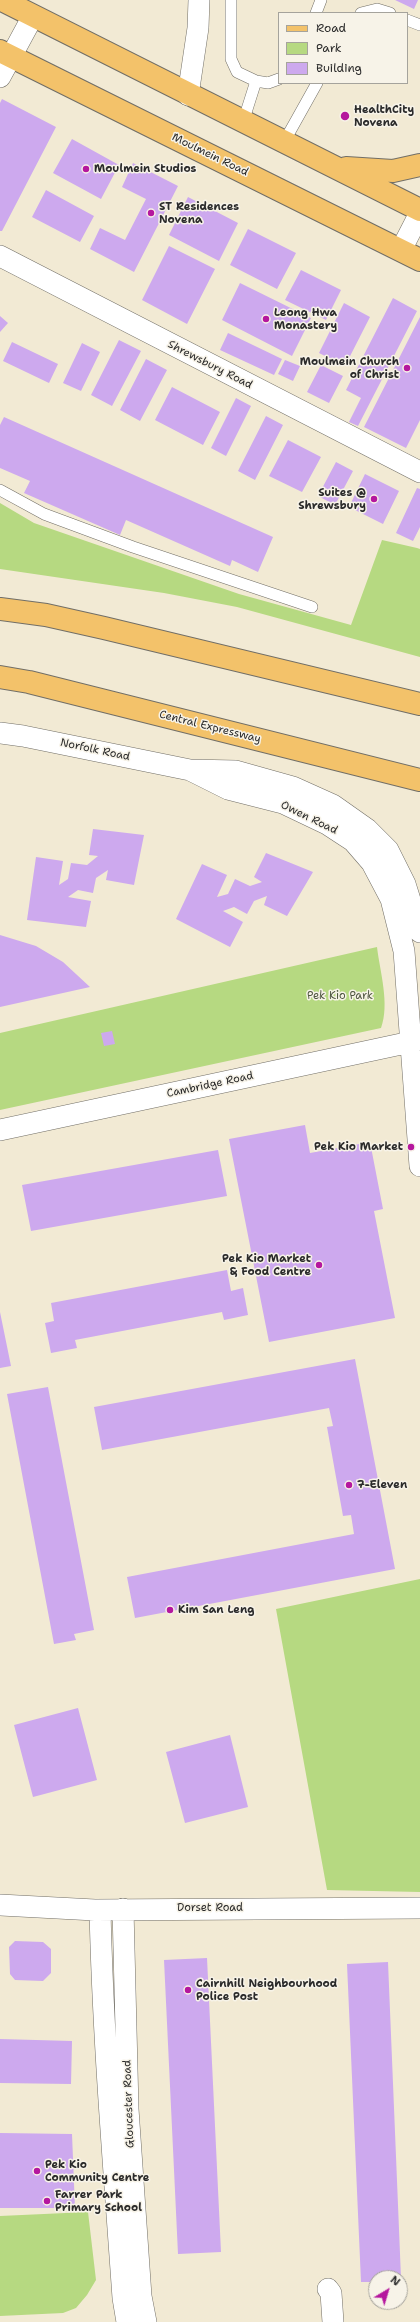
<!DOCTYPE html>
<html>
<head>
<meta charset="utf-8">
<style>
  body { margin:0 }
  #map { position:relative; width:420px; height:2322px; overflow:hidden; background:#f2ead4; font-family:"Shantell Sans",sans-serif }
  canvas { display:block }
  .legend { position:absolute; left:278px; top:12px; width:130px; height:72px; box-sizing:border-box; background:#f7f3e8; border:1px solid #a5a39c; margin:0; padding:5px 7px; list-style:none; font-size:12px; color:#2b2b2b }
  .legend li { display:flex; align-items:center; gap:8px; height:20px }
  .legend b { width:20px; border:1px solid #a5a39c }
  .north { position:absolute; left:368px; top:2270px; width:40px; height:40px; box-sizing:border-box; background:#f7f3e8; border:1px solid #a5a39c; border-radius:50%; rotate:38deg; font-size:11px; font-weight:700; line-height:16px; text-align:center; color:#2b2b2b }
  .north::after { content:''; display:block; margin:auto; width:14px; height:18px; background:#b5179e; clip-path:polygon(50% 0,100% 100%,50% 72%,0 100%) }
</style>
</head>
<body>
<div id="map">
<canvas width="420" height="2322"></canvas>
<ul class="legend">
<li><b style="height:5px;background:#f3c26a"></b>Road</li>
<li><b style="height:11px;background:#b6d981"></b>Park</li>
<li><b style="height:11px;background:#cda9ee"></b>Building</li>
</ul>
<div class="north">N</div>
</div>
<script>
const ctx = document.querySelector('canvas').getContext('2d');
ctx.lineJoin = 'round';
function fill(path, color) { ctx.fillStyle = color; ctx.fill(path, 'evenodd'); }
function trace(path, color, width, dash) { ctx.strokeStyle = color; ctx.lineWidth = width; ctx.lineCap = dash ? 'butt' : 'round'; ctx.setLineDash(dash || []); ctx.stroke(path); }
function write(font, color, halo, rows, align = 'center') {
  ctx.font = font + ' "Shantell Sans",sans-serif'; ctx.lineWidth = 3; ctx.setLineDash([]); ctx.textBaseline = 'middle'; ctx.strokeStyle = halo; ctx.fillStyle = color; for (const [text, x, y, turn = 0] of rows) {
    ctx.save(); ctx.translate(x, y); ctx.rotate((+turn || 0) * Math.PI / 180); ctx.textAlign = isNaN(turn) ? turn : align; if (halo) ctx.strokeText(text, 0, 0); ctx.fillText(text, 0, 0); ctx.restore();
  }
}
fill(new Path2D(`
  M0,503L34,523L239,594L351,625L382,540L417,548L420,549V657L237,607L164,593L0,569Z
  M377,947C380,972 390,1004 381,1028L0,1110V1033Z
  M420,1579V1892L327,1890L276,1609Z
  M88,2212L96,2280L87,2295L76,2308L63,2313L0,2316V2216Z`), '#b6d981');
fill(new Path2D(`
  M395,0H418L414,9Z
  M2,99L56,127L2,231H0V103Z
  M72,139L119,165L101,199L53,173Z
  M133,163L178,186L134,272L90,249L100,228L125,240L146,199L122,187Z
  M46,190L94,216L80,242L32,217Z
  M188,197L238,223L219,261L169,235Z
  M248,229L296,253L277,289L230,265Z
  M169,246L215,269L187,324L142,300Z
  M301,270L341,290L326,320L285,300Z
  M240,283L311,318L292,356L222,320Z
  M393,298L417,311L358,426L349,422L361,398L346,390Z
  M344,303L370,317L345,366L319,353Z
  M0,316L8,323L0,332Z
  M420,317V420L406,448L364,427Z
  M228,333L282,359L274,375L220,350Z
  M119,340L141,351L112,406L91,395Z
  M12,342L58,364L49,383L3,361Z
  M82,343L100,352L81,391L63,383Z
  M146,359L167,370L140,421L120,410Z
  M285,360L300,366L293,381L278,374Z
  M321,365L343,376L329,403L307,392Z
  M172,387L220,412L203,445L155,420Z
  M236,398L251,406L226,456L211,448Z
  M266,416L283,425L255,480L238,471Z
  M4,417L273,537L258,572L232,560L230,566L126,520L120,535L24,493L30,481L0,468V425Z
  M288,440L321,457L302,492L269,476Z
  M336,462L353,471L335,505L318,496Z
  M365,474L399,491L383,524L349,507Z
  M417,488L420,489V527L413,541L396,533Z
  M93,829L144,835L134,885L106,880L108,870L96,878L93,893L78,890L68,897L91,901L86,927L27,920L36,857L63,861L59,885L68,879L71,863L87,865L98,856L89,855Z
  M266,853L313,872L287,916L264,905L267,896L254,901L247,914L234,907L223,911L243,922L230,947L176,919L202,864L227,875L217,897L228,894L235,879L250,886L262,882L254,877Z
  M0,935L36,946L63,962L90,987L0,1007Z
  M112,1031L115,1044L104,1046L101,1033Z
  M305,1125L310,1153L370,1142L383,1209L374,1211L395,1318L269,1342L229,1139Z
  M218,1150L227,1196L31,1231L22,1185Z
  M227,1270L231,1291L243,1288L248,1315L224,1320L222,1312L75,1340L77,1348L51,1353L45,1323L54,1321L51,1303Z
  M0,1312L11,1366L0,1368Z
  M355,1359L395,1569L135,1618L127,1577L354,1534L351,1515L343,1516L327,1427L333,1426L329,1408L102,1450L94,1407Z
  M48,1387L94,1630L74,1634L76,1640L54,1644L7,1394Z
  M78,1708L97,1780L33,1797L14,1725Z
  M230,1735L248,1807L185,1823L166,1752Z
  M15,1941L43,1942L51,1949V1973L43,1981L15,1980L10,1974L9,1947Z
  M207,1958L221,2252L178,2254L164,1960Z
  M388,1962L401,2278H376V2282H361L347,1964Z
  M0,2039L72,2041L71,2084L0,2083Z
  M0,2133L72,2134L75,2208H0Z`), '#cda9ee');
const service = new Path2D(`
  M231,0V59L237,72L256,81L268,83L279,79
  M316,13L321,0
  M361,13L377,9L390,13
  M407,20L420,25
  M243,122L256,81
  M284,142L317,83
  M0,490L44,514L133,547L312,607`);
const minor = new Path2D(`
  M0,77L33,16
  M188,95L198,28L199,0
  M401,250L420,213
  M0,256L420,472
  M0,733L23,736L190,770L236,771L293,787L333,805L367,829L388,850L405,884L420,932
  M190,770L228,789L283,803L327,824L353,841L372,863L391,899L404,951L420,1166
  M0,1130L420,1040
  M0,1905L95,1910L420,1908
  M123,1909L128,2109L141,2296L146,2322
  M100,1910C103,2040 114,2169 123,2298L127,2322
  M328,2289L331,2293L333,2322`);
const primary = new Path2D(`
  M2,0L420,210
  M0,51L420,260
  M346,168L393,171L420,165`);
const motorway = new Path2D(`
  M0,609L46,615L104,628L420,704
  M0,677L29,682L420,780`);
trace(service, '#716e66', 12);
trace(minor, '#716e66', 22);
trace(primary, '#716e66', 24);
trace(motorway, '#716e66', 24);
trace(service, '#fff', 11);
trace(minor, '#fff', 21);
trace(primary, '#f3c26a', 22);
trace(motorway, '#f3c26a', 22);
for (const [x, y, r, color] of [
  [345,116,5,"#b5179e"],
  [86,169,4,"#b5179e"],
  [151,213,4,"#b5179e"],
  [266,319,4,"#b5179e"],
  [407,368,4,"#b5179e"],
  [374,499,4,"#b5179e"],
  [411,1147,4,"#b5179e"],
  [319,1265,4,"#b5179e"],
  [349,1485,4,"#b5179e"],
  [170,1610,4,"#b5179e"],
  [188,1990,4,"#b5179e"],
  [37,2171,4,"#b5179e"],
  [47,2201,4,"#b5179e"]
]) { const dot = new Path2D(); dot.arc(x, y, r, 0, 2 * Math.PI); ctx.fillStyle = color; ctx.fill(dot); trace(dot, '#f7f3e8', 1.5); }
write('bold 11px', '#2b2b2b', '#f7f3e8', [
  ["HealthCity",354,110],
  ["Novena",354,123],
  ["Moulmein Studios",94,169],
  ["ST Residences",159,207],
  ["Novena",159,220],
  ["Leong Hwa",274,313],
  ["Monastery",274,326],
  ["Moulmein Church",399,362,"right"],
  ["of Christ",399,375,"right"],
  ["Suites @",366,493,"right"],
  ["Shrewsbury",366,506,"right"],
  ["Pek Kio Market",403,1147,"right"],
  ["Pek Kio Market",311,1259,"right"],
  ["& Food Centre",311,1272,"right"],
  ["7-Eleven",357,1485],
  ["Kim San Leng",178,1610],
  ["Cairnhill Neighbourhood",196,1984],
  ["Police Post",196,1997],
  ["Pek Kio",45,2165],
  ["Community Centre",45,2178],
  ["Farrer Park",55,2195],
  ["Primary School",55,2208]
], 'left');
write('11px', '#2b2b2b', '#f7f3e8', [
  ["Moulmein Road",210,155,26],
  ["Shrewsbury Road",210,365,27],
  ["Central Expressway",210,727,14],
  ["Norfolk Road",95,750,12],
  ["Owen Road",309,818,26],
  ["Cambridge Road",210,1085,-12],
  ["Dorset Road",210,1908],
  ["Gloucester Road",129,2104,-92]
]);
write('11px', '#4e5640', '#f7f3e8', [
  ["Pek Kio Park",340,996]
]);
</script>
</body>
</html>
